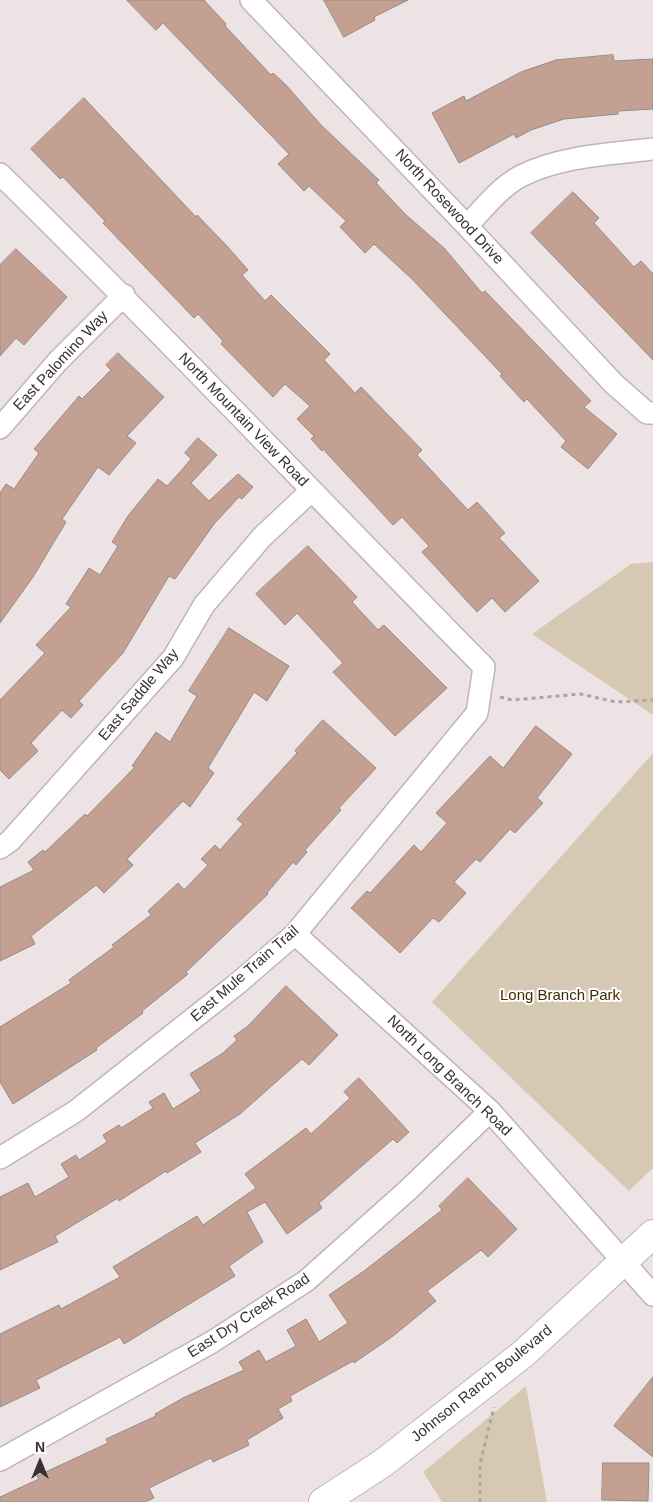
<!DOCTYPE html>
<html>
<head>
<meta charset="utf-8">
<style>
  body { margin:0 }
  #map { position:relative; width:653px; height:1502px; overflow:hidden; background:#eee3e4; font-family:Helvetica,sans-serif }
  canvas { display:block }
  .north { position:absolute; left:15px; top:1437px; width:50px; height:50px; -webkit-text-stroke:4px #fff; paint-order:stroke; rotate:0deg; font-size:14px; font-weight:700; line-height:20px; text-align:center; color:#363232 }
  .north::after { content:''; display:block; margin:auto; width:18px; height:22px; background:#363232; clip-path:polygon(50% 0,100% 100%,50% 72%,0 100%) }
</style>
</head>
<body>
<div id="map">
<canvas width="653" height="1502"></canvas>
<div class="north">N</div>
</div>
<script>
const ctx = document.querySelector('canvas').getContext('2d');
ctx.lineJoin = 'round';
function fill(path, color) { ctx.fillStyle = color; ctx.fill(path, 'evenodd'); }
function trace(path, color, width, dash) { ctx.strokeStyle = color; ctx.lineWidth = width; ctx.lineCap = dash ? 'butt' : 'round'; ctx.setLineDash(dash || []); ctx.stroke(path); }
function write(font, color, halo, rows, align = 'center') {
  ctx.font = font + ' Helvetica,sans-serif'; ctx.lineWidth = 4; ctx.setLineDash([]); ctx.textBaseline = 'middle'; ctx.strokeStyle = halo; ctx.fillStyle = color; for (const [text, x, y, turn = 0] of rows) {
    ctx.save(); ctx.translate(x, y); ctx.rotate((+turn || 0) * Math.PI / 180); ctx.textAlign = isNaN(turn) ? turn : align; if (halo) ctx.strokeText(text, 0, 0); ctx.fillText(text, 0, 0); ctx.restore();
  }
}
fill(new Path2D(`
  M653,562V715L532,634L631,564Z
  M653,753V1168L629,1191L432,1002Z
  M526,1386L547,1502H442L423,1472Z`), '#d7c8b3');
const building = new Path2D(`
  M127,0H204L226,24L225,26L271,75L273,73L286,85L321,125L379,180L376,183L405,214L444,248L482,293L485,291L591,401L584,407L617,434L588,469L561,447L566,441L527,399L524,402L500,376L502,374L412,279L374,244L365,253L340,227L346,221L309,186L304,191L278,164L289,154L163,23L156,30Z
  M324,0H408L374,17L375,20L344,37Z
  M613,55L614,61L653,59V109L618,111V114L564,119L531,130L516,138L514,134L459,163L432,113L464,96L466,101L521,72L556,60Z
  M84,98L196,217L197,215L226,245L248,270L242,275L265,301L271,295L330,354L324,360L355,393L361,387L422,450L417,455L468,510L477,502L505,533L499,538L539,581L505,612L492,598L477,612L422,552L429,546L402,517L393,525L323,449L322,451L311,439L314,436L297,419L310,406L285,384L273,397L221,344L223,341L198,314L194,318L103,223L105,221L63,177L60,179L31,149Z
  M573,192L599,218L594,223L634,267L641,261L653,274V360L531,233Z
  M16,249L67,297L24,345L16,338L0,356V265Z
  M118,353L164,397L127,436L136,443L109,475L98,467L62,519L66,522L33,577L0,623V493L6,484L14,489L39,453L34,449L79,396L82,399L111,370L106,365Z
  M198,438L217,455L191,483L209,501L238,474L253,487L242,499L239,497L214,524L175,579L169,576L123,653L79,701L83,705L71,718L62,710L31,743L38,751L9,779L0,770V700L45,653L36,645L71,607L66,604L89,568L100,575L118,546L112,542L128,516L158,479L167,486L180,472L191,459L185,453Z
  M308,546L357,597L352,602L378,630L384,625L447,688L395,736L333,672L343,663L297,613L285,625L256,594Z
  M229,628L289,666L267,701L254,692L208,768L214,773L190,807L183,801L127,859L133,865L104,893L96,885L31,936L35,944L0,961V887L34,870L28,862L43,850L45,852L85,814L87,816L135,767L132,766L156,732L170,742L197,696L189,691Z
  M323,720L376,768L339,808L341,810L305,850L307,852L296,865L293,862L267,893L268,894L186,972L188,974L142,1011L143,1013L96,1048L97,1050L13,1104L0,1082V1027L71,983L69,980L114,947L112,945L151,915L148,911L178,883L184,890L208,865L201,859L215,845L220,850L243,824L237,819L297,753L295,751Z
  M536,726L572,754L537,798L543,803L515,833L510,829L480,862L476,859L454,882L466,893L439,922L433,918L400,953L351,908L367,891L370,893L414,845L421,852L447,823L436,813L490,756L503,768Z
  M286,986L338,1035L309,1065L302,1059L240,1114L195,1143L201,1152L167,1173L166,1171L119,1201L118,1198L55,1236L58,1242L0,1270V1197L28,1183L35,1197L69,1177L61,1164L76,1155L79,1160L107,1142L103,1135L119,1125L121,1128L153,1108L149,1102L164,1093L173,1109L201,1091L190,1074L223,1053L237,1040L234,1036L248,1026Z
  M359,1078L409,1132L397,1143L393,1139L319,1203L322,1208L287,1234L265,1202L247,1212L263,1242L229,1266L235,1276L124,1344L120,1337L36,1380L40,1388L0,1407V1334L59,1305L61,1309L120,1277L113,1267L197,1216L203,1225L256,1188L245,1174L306,1128L311,1134L350,1098L344,1092Z
  M468,1178L517,1229L488,1257L481,1250L427,1291L436,1301L393,1336L354,1363L353,1361L290,1396L292,1401L278,1409L283,1418L247,1440L249,1445L213,1462L211,1458L149,1488L154,1498L145,1502H0V1497L39,1479L37,1476L108,1443L106,1439L156,1416L155,1414L183,1398L244,1370L239,1362L259,1350L266,1362L296,1346L287,1330L306,1319L319,1342L348,1323L329,1295L364,1271L442,1210L439,1206Z
  M653,1377V1457L614,1426Z
  M603,1463H649L648,1501L602,1500Z`);
fill(building, '#c3a091');
trace(building, '#948b87', 1);
const street = new Path2D(`
  M251,0L467,226L614,384L647,413H653
  M0,174C165,335 322,503 484,667L477,713L295,934L237,984L76,1111L0,1158
  M467,226C483,209 500,187 521,176C561,156 610,154 653,149
  M0,428L58,361L124,295
  M0,848L10,841L173,658L204,605L262,537L311,491
  M295,934L490,1111L653,1295
  M0,1460L212,1342L306,1281L408,1190L490,1111`);
const secondary = new Path2D(`
  M323,1502L383,1463L523,1354L653,1234`);
trace(street, '#c0b5b6', 24);
trace(secondary, '#c0b5b6', 30);
trace(new Path2D(`
  M500,697L512,700L581,694L616,702L653,700
  M480,1502V1464L494,1407`), '#ada5a5', 3, [4, 4]);
trace(street, '#fff', 21);
trace(secondary, '#fff', 28);
write('15px', '#363232', '#fff', [
  ["North Rosewood Drive",449,207,47],
  ["East Palomino Way",61,361,-47],
  ["North Mountain View Road",243,420,46],
  ["East Saddle Way",139,695,-50],
  ["East Mule Train Trail",245,974,-41],
  ["North Long Branch Road",449,1076,44],
  ["East Dry Creek Road",249,1316,-33],
  ["Johnson Ranch Boulevard",482,1384,-39]
]);
write('15px', '#412a04', '#fff', [
  ["Long Branch Park",560,996]
]);
</script>
</body>
</html>
